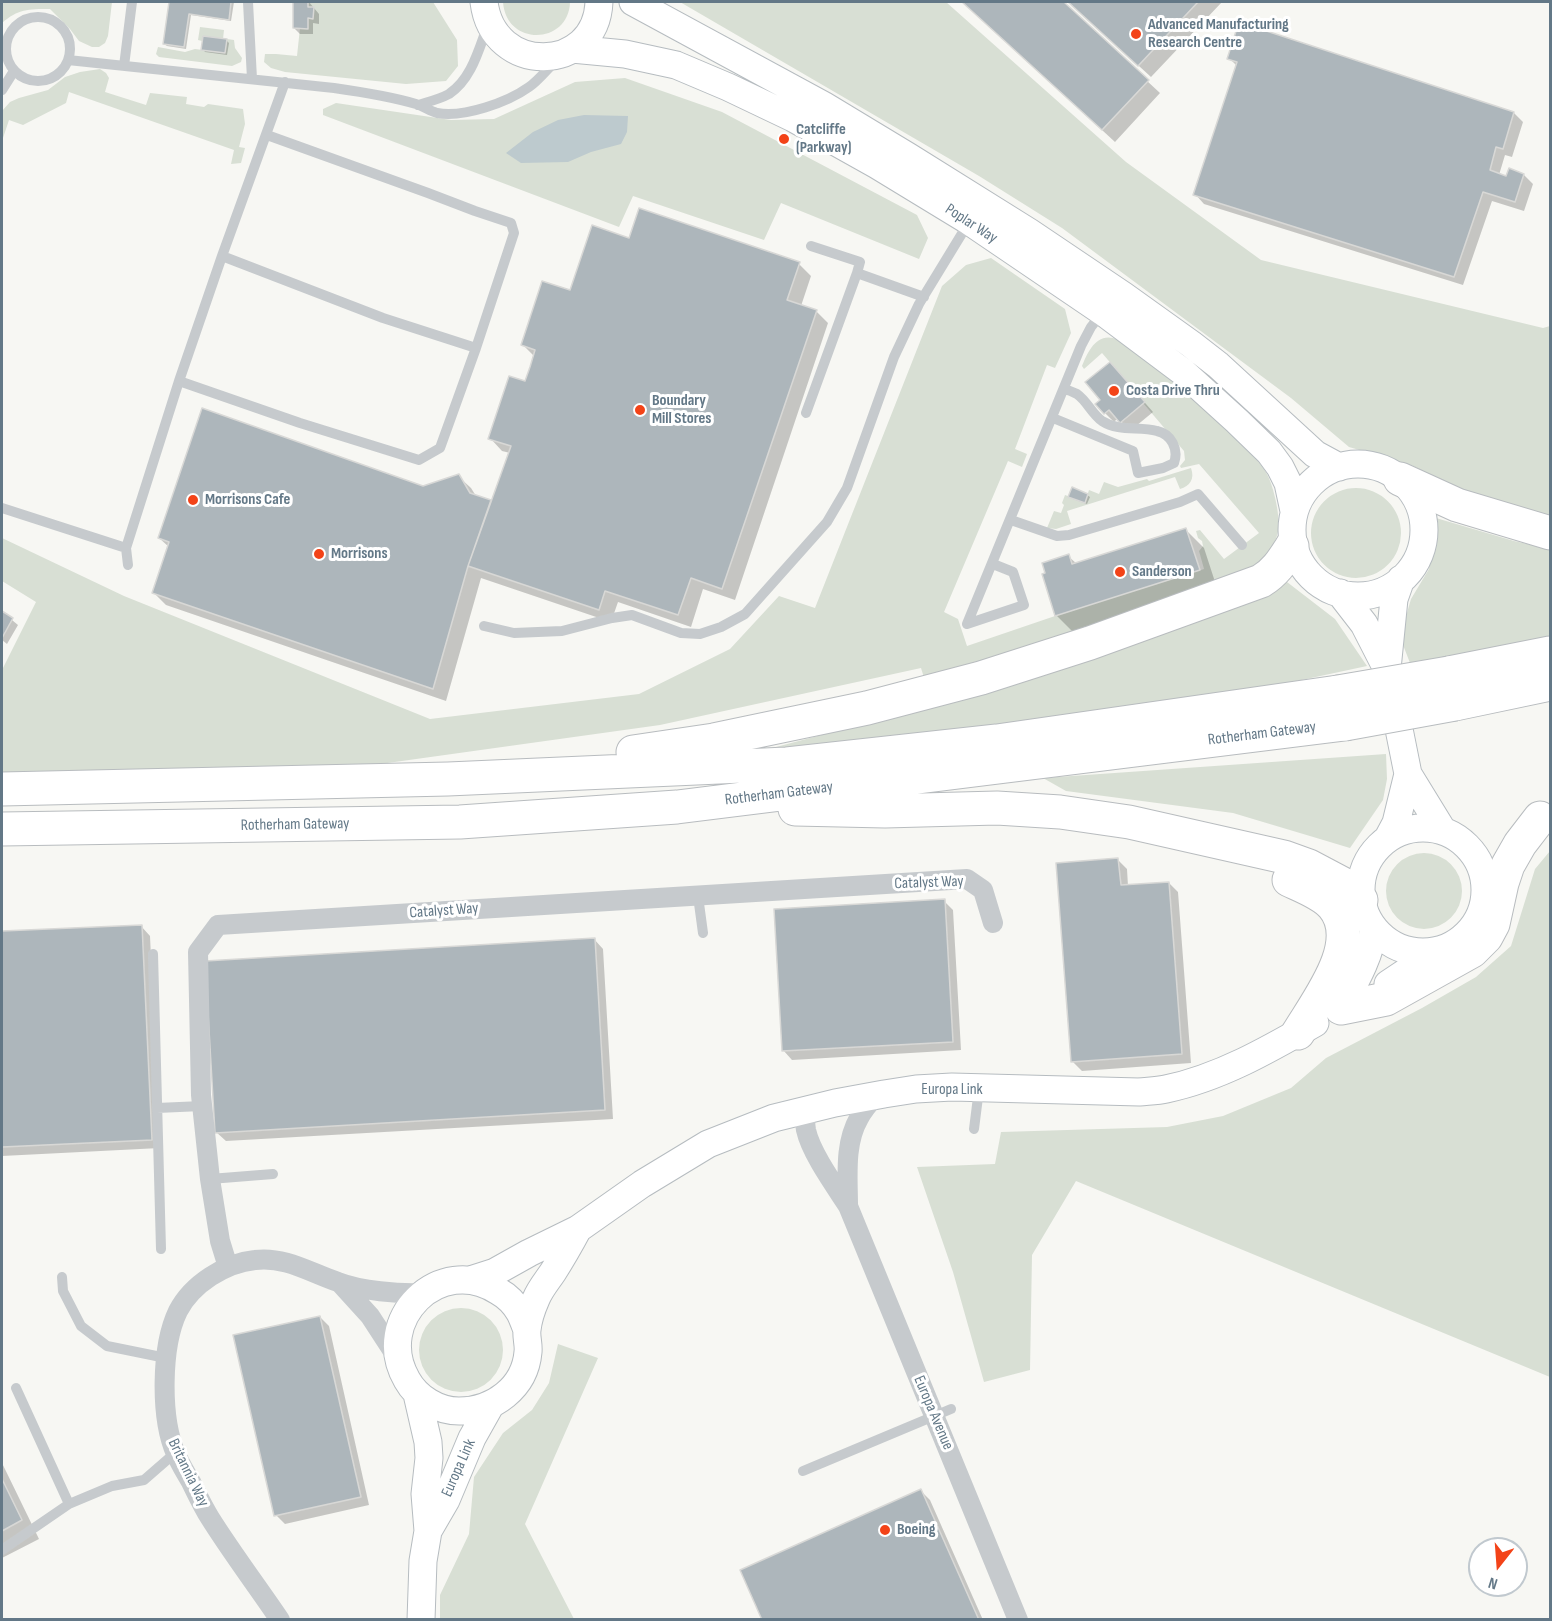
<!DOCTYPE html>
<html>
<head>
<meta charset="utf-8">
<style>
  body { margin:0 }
  #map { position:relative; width:1552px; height:1621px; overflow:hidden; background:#f7f7f3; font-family:"Sofia Sans Condensed",sans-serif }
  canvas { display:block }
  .frame { position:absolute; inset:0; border:3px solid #637887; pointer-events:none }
  .north { position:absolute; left:1468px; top:1537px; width:60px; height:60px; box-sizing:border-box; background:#fff; border:2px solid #c1c9cf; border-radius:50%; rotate:197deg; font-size:16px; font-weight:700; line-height:24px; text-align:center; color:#637887 }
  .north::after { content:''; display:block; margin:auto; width:21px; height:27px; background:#f34318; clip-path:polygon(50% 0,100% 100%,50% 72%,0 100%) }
</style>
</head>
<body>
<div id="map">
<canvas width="1552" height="1621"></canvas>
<div class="frame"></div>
<div class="north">N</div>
</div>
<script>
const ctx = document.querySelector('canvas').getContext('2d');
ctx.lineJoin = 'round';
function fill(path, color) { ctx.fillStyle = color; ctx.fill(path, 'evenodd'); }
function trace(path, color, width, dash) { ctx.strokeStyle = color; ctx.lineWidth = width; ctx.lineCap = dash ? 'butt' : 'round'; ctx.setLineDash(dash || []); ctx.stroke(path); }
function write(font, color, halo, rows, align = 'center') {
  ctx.font = font + ' "Sofia Sans Condensed",sans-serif'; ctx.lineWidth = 6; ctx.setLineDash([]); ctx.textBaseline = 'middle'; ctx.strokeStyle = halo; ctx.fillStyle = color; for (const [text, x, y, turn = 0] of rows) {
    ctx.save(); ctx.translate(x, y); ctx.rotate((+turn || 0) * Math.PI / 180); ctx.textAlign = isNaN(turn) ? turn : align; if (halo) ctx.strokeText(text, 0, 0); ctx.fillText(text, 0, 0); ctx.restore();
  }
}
fill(new Path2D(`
  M2,2H112L108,36L105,43L99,47H92L79,41L70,29L50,9C28,9 18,9 2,23Z
  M308,2H433L457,40L458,66L446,81L406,84L285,72L271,68L264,62L265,54H276L297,56L300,28L308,18H313L314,7H308Z
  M503,2H570C569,45 506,47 503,2Z
  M680,2H946L1126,162L1261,260L1543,328L1550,326V516L1479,498L1411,465L1349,447L1291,398L1062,228L979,176Z
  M200,27L224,30L223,39L203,36L202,41L198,40Z
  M227,39L234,40L235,48L242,58L241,62L232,66L159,57L156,54L158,47L185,52L195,49L225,53Z
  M100,69L106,73L109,78L105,92L146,105L150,93L187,97L186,104L204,107L208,104L243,109L245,124L239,147L245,148L241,163L231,164L234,150L69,92L66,103L23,125L9,120L2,141V111L10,102L19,98L48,90L65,77L80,72Z
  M625,78L722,112L917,215L928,238L919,259L781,203L764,240L633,196L619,227L323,115V109L336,103L451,120L494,119L575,82Z
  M991,258L1065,309L1071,333L1055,368L1047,365L1015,449L1027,454L1022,467L1008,461L944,612L958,619L967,646L1055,616L1204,569L1199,551L1203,546L1202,541L1198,538L1196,531L1200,530L1224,559L1259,533L1199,464L1181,468L1180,466L1185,460L1184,451L1143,403L1144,402L1102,353L1084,369L1082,366C1087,354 1095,334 1113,338C1123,340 1158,370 1169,378C1192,396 1213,416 1234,436C1245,447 1260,461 1267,474C1274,487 1281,519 1278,532C1274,550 1261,562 1250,573L926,684L921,668L660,725L366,766L2,776V670L36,602L2,581V538L124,596L430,719L639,694L730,649L779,596L815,608L942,286L966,265Z
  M1191,468C1195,479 1190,486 1180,489L1175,477L1067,511L1071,524L1056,529L1047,528L1054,511L1061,513L1064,505L1062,503L1065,495L1085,502L1089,490L1099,494L1104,482L1118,487L1147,479L1149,481Z
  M1311 533a45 45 0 1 1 90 0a45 45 0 1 1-90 0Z
  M1436,518L1514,541L1550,549V639L1410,663L1400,637L1411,599L1429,569Z
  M1287,582L1335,619L1367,666L1213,699L1003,728L757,752L992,690L1183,625Z
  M1386,754L1387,779L1383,800L1350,848L1233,813L1066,791L1043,778Z
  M1550,851V1377L1076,1181L1032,1255L1030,1370L984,1382L953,1272L917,1167L995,1164L1001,1132L1167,1127L1223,1116L1291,1088L1326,1058L1422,1008L1476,977L1511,946L1535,869Z
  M1386 891a38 38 0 1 1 76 0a38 38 0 1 1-76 0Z
  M419 1350a42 42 0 1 1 84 0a42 42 0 1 1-84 0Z
  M558,1344L598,1358L525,1524L574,1619H440V1595L469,1534L474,1477L503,1433L532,1410L549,1383Z`), '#d8dfd4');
fill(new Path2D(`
  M584,115L628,116L627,132L621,144L591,152L568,162L521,163L506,153L533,132L558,120Z`), '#bdcace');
fill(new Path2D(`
  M171,2H234L231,21L191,15L186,49L167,46L164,44Z
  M295,2H309L319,14V24L313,23V34H300L294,28Z
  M963,2H1062L1160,93L1115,142Z
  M1069,2H1222L1151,77Z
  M226,40L229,43L227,55L205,52L203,49Z
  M1229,58L1514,113L1523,122L1512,157L1505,155L1499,175L1507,178L1510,170L1524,175L1533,184L1524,211L1492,201L1463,285L1204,204L1195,194L1237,66Z
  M630,239L799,264L811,276L801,306L816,311L828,323L735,600L703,589L691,627L618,602L611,622L481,578L446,701L166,605L153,592L169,547L159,538L423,488L458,476L471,488L476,496L493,502L510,453L502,451L490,438L526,383L535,357L522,344L571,292Z
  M1119,373L1153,412L1130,431L1118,418L1114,422L1105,413Z
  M1087,495L1090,497L1087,504L1073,499L1070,496Z
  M1186,530L1204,548L1217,588L1075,634L1056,615L1068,556L1077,564Z
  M2,613L12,620L18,625L7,644L2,640Z
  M1118,860L1127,869L1128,886L1169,883L1178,892L1191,1063L1082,1071L1073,1062Z
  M944,901L953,910L961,1050L792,1060L783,1050Z
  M141,926L150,936L160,1148L2,1156V933Z
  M594,939L603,949L613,1119L226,1141L216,1132Z
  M320,1317L329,1326L369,1505L285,1524L276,1515Z
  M2,1463L39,1539L2,1558Z
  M921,1491L930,1500L983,1620H763Z`), '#0003');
const building = new Path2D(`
  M169,2H231L229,20L189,14L184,47L163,44Z
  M293,2H308V7H314L313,19L308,18V29L293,28Z
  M962,2H1064L1149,80L1102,130Z
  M1068,2H1198L1138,66Z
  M1239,22L1514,112L1503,149L1496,147L1490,170L1506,176L1509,168L1524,174L1515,202L1483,192L1454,277L1193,195L1237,62L1227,59Z
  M203,36L227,39L225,53L201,50Z
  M639,208L800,262L787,300L817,310L722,589L691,578L678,615L605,591L599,610L468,566L511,446L488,439L509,376L525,381L530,367L535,350L521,345L542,281L570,290L592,225L629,238Z
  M1110,362L1145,402L1120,423L1109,410L1104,414L1095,404L1100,400L1085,382Z
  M202,408L423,486L459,474L470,493L491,500L468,566L433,689L152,593L169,542L158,538Z
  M1072,487L1088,494L1085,503L1068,497Z
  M1186,528L1200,570L1055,616L1042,574L1045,573L1042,563L1069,554L1072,564Z
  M2,611L13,618L2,638Z
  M1118,858L1121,885L1169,882L1182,1054L1071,1062L1056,863Z
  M945,899L953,1042L782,1051L774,909Z
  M142,925L152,1140L2,1147V931Z
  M595,938L605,1110L215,1133L205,961Z
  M320,1316L361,1497L274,1516L233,1335Z
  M2,1479L22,1520L2,1531Z
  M921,1489L979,1620H762L740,1570Z`);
fill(building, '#adb6bb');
trace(building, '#d8d8d6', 1.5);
const secondary = new Path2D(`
  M484,2C493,76 596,74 599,2
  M633,2L823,105L909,157L1029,232L1124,296L1191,344L1218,365L1315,454L1339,467
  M572,49L625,54L676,65L728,87L793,118L877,165L969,221L1103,312L1183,372L1237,421L1269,452L1280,467L1288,483L1294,511
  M1292 530a66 66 0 1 1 132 0a66 66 0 1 1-132 0Z
  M1340,593L1364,624L1387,669L1408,774L1443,831
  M1387,669L1394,599L1401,579
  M1361 890a62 62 0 1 1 124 0a62 62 0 1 1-124 0Z
  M1388,838L1396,823L1408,774
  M1388,984L1412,968L1429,952
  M1341,1008C1355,982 1370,957 1374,928
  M470,1280L495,1272L529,1253L578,1229L642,1184L708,1144L774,1118L835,1103L884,1094L916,1089L952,1087L1139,1092C1148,1091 1157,1091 1166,1089C1219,1078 1268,1050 1315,1023
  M527,1330C525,1325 523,1319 520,1313C515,1304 507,1296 498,1291C440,1253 372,1320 407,1380C417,1398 438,1411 459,1411C493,1411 525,1388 528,1352C529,1345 526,1337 527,1330C528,1320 532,1308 536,1299C540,1289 547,1281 553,1272C562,1258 570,1244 578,1229
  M417,1394L428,1442L429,1458L425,1494L428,1531L423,1561L421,1620
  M428,1531L446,1500L472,1438L490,1406`);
const highway = new Path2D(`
  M1400,479L1457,505L1550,533
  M1449,673L1550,653
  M1455,704L1550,684
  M633,752L714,740L867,708L981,678L1090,643L1261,581C1276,572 1283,560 1292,546
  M2,789L448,779L787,764L997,741L1338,692
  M795,809L885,811L997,808L1060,812L1129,822L1284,857L1309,866L1343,884L1361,900
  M2,829L460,822L677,807L1345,724
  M1289,880C1304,887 1323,894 1333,906C1364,942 1317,1001 1298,1033
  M1341,1008L1386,999L1472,951L1486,937L1493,924L1502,883L1508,865L1520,844L1540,818`);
trace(secondary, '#b6bcc0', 29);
trace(highway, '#b8bcbf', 35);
trace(new Path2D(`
  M248,2L252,79
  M6 49a32 32 0 1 1 64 0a32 32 0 1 1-64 0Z
  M68,60L334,88C362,92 389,96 416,104C423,106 430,111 437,113C464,118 508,102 529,87C539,80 547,69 556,61
  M124,66L132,2
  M2,90L14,71
  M418,105C428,102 440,99 449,94C472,79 479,48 488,25
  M811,246L860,262L857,273L924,297
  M222,256L383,318L476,348L514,233L511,223L475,211L428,193L267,135
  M179,381L300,423L419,460L440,448L476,348
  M806,413L857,273
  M1053,418L1133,451L1138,473L1163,468L1174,463C1179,449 1171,434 1157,431C1139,426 1119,432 1102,421C1092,414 1087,401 1077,394C1073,392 1068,390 1064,389
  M2,508L126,548
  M1011,520L1057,536L1069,535L1180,502L1198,494L1242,545
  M128,565L126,548L179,381L222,256L285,82
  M967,624L1081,346L1091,327L1103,312
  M967,624L1024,605L1013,572L993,564
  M484,626L514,633L562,631L612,618L632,615L681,633L700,634L721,627L745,614L827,522L847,488L894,357L919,304L969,222
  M698,896L703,933
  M153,954L161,1249
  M157,1108L202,1106
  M974,1129L979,1089
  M210,1179L273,1174
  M62,1277L63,1291L81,1326L107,1346L166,1358
  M16,1388L69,1504
  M803,1471L951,1409
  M2,1550L69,1504L112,1486L144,1480L175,1453`), '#c6cacd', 10);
trace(new Path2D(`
  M804,1111C805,1117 805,1124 806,1130C811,1153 835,1186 848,1206L1018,1620
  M848,1206C848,1177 844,1144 859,1118C863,1110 870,1102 876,1095
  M228,1267L220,1241L210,1179L201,1095L198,952L218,925L967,879L983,890L993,923
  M340,1283L370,1316L398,1359
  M280,1620C257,1586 232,1553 210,1518C203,1507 197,1494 191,1482C186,1473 180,1464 176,1454C160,1418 161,1346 178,1311C192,1284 225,1263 255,1260C285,1256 311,1273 338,1282C361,1291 399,1294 423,1293`), '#c6cacd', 20);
trace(secondary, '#fff', 27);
trace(highway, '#fff', 33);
const highwayBridge = new Path2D(`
  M1338,692L1449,673
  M1345,724L1455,704`);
trace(highwayBridge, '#b8bcbf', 35, []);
trace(highwayBridge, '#fff', 33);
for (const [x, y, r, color] of [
  [1136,34,6,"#f34318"],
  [784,139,6,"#f34318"],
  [1114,391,6,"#f34318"],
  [640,410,6,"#f34318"],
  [193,500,6,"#f34318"],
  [319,554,6,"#f34318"],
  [1120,572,6,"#f34318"],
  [885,1530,6,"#f34318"]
]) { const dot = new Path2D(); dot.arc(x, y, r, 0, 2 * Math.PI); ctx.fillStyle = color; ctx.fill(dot); trace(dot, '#fff', 2); }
write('bold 16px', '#637887', '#fff', [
  ["Advanced Manufacturing",1148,25],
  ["Research Centre",1148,43],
  ["Catcliffe",796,130],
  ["(Parkway)",796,148],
  ["Costa Drive Thru",1126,391],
  ["Boundary",652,401],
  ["Mill Stores",652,419],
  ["Morrisons Cafe",205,500],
  ["Morrisons",331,554],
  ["Sanderson",1132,572],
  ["Boeing",897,1530]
], 'left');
write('16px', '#637887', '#fff', [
  ["Poplar Way",971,224,33],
  ["Rotherham Gateway",1262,734,-7],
  ["Rotherham Gateway",779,794,-7],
  ["Rotherham Gateway",295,825,-1],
  ["Catalyst Way",929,883,-2],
  ["Catalyst Way",444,911,-4],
  ["Europa Link",952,1090],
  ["Europa Avenue",933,1413,67],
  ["Europa Link",459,1468,-66],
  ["Britannia Way",188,1473,64]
]);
</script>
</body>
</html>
